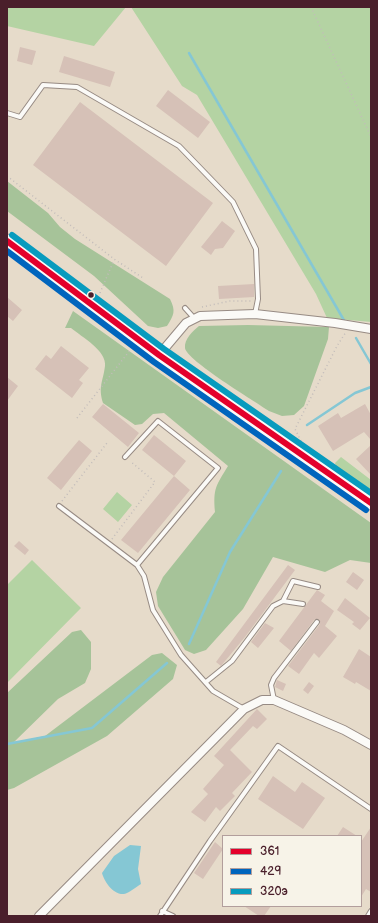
<!DOCTYPE html>
<html>
<head>
<meta charset="utf-8">
<style>
  body { margin:0 }
  #map { position:relative; width:378px; height:923px; overflow:hidden; background:#e6dbca; font-family:"Balsamiq Sans",sans-serif }
  canvas { display:block }
  .frame { position:absolute; inset:0; border:8px solid #4a1f2b; pointer-events:none }
  .legend { position:absolute; left:222px; top:835px; width:140px; height:72px; box-sizing:border-box; background:#f7f3e8; border:1px solid #b29e9c; margin:0; padding:5px 7px; list-style:none; font-size:12px; color:#4a1f2b }
  .legend li { display:flex; align-items:center; gap:8px; height:20px }
  .legend b { width:20px; border:1px solid #b29e9c }
</style>
</head>
<body>
<div id="map">
<canvas width="378" height="923"></canvas>
<div class="frame"></div>
<ul class="legend">
<li><b style="height:5px;background:#e4002b"></b>361</li>
<li><b style="height:5px;background:#0065bd"></b>429</li>
<li><b style="height:5px;background:#079bbe"></b>320э</li>
</ul>
</div>
<script>
const ctx = document.querySelector('canvas').getContext('2d');
ctx.lineJoin = 'round';
function fill(path, color) { ctx.fillStyle = color; ctx.fill(path, 'evenodd'); }
function trace(path, color, width, dash) { ctx.strokeStyle = color; ctx.lineWidth = width; ctx.lineCap = dash ? 'butt' : 'round'; ctx.setLineDash(dash || []); ctx.stroke(path); }
fill(new Path2D(`
  M7,7H126L94,46L7,26Z
  M131,7H371V322L327,318L316,294L197,95L182,86Z
  M341,457L371,480V490L336,466L335,463Z
  M117,492L132,505L118,522L103,509Z
  M32,560L81,608L7,683V585Z`), '#b4d3a3');
fill(new Path2D(`
  M7,181L48,213L60,227L75,239L170,299C176,311 174,315 167,326L158,328L148,326L94,276L7,211Z
  M73,311L371,523V563L350,560L325,572L273,557L243,609L206,650L194,654L185,650L158,606L156,592L163,577L215,512C213,488 216,486 228,466L164,413L153,414L142,424L135,425L103,403C98,386 103,382 105,366C107,351 82,337 71,328H65Z
  M248,325L329,327L328,339L304,406L294,415L282,416L269,411C256,402 186,360 185,348C184,339 193,331 199,326Z
  M81,630L91,642V669L85,683L58,699L13,743L45,736L152,655L162,653L177,665L173,679L107,736L14,788L7,790V693L72,632Z`), '#a6c399');
fill(new Path2D(`
  M130,845L141,846L138,869L141,884C136,887 129,893 124,894C113,895 104,881 102,873L114,856Z`), '#85c7d4');
trace(new Path2D(`
  M189,53L345,322
  M356,338L371,364
  M307,425L355,393L371,387
  M189,644L230,552L281,471
  M7,744L92,728L167,663`), '#85c7d4', 2.5);
fill(new Path2D(`
  M20,47L36,51L32,65L17,61Z
  M64,56L115,72L110,87L59,72Z
  M168,90L210,122L198,138L156,106Z
  M80,102L213,203L166,266L33,165Z
  M222,221L235,231L223,248L215,249L211,255L201,247Z
  M254,284V297L219,299L218,286Z
  M7,297L22,310L13,321L7,316Z
  M61,346L89,368L79,380L83,383L72,398L35,369L46,355L51,359Z
  M7,377L18,386L7,401Z
  M103,404L139,433L128,447L92,417Z
  M365,404L371,415V440L364,432L333,451L318,426L338,413L341,418Z
  M154,435L186,461L174,476L142,450Z
  M79,440L92,451L61,490L47,478Z
  M371,445V475L356,459Z
  M174,476L190,490L138,553L121,540Z
  M19,541L29,550L25,555L14,546Z
  M288,565L295,570L245,637L221,666L216,662Z
  M353,572L364,580L357,590L346,582Z
  M317,590L325,595L321,601L334,611L325,626L337,636L319,658L314,653L299,674L288,666L320,624V620L317,619L314,620L291,651L279,641Z
  M345,598L370,618L360,630L352,624L354,622L337,610Z
  M265,623L274,628L258,648L251,642Z
  M359,649L371,657V691L356,682L355,684L343,677Z
  M277,680L286,684L283,691L275,687Z
  M309,682L314,686L308,694L303,690Z
  M257,709L267,719L257,729L253,726L230,750L252,772L232,793L235,796L220,811L216,807L205,822L191,812L208,794L203,789L224,765L214,756Z
  M273,776L295,792L302,782L325,798L303,829L258,799Z
  M343,827L357,836H337Z
  M371,827V892L366,889L361,897V842Z
  M215,842L223,849L203,879L194,873Z
  M244,906H271L264,916H259Z`), '#d6c1b7');
const service = new Path2D(`
  M7,113L20,117L43,85L77,87L179,146L233,202L256,249L258,299L255,314
  M185,308L194,318
  M125,457L158,421L218,468L137,565
  M59,506L137,565L144,576L153,610L181,655L213,691L244,709
  M283,601L303,604
  M206,682L232,661L273,606L283,601L293,581L318,587
  M274,700L271,685L274,678L317,622
  M162,911L173,916
  M160,916L210,841L278,746L371,809
  M368,916L371,911`);
const minor = new Path2D(`
  M159,355L186,323L200,316L255,314L335,323L371,329
  M39,916L244,709L262,700H274L344,730L371,745`);
const primary = new Path2D(`
  M7,241L159,355L371,503`);
trace(service, '#978b84', 6);
trace(minor, '#978b84', 10);
trace(primary, '#978b84', 15);
trace(new Path2D(`
  M311,7L371,137
  M7,176L114,259L143,278
  M100,293L114,260
  M202,307L230,301H251
  M77,418L131,349
  M301,441L295,429L337,346L346,332
  M62,501L107,443
  M112,539L155,482L130,461`), '#c2bcba', 1.5, [1, 3]);
trace(service, '#fbfaf7', 4);
trace(minor, '#fbfaf7', 8);
trace(primary, '#fbfaf7', 13);
trace(new Path2D(`
  M7,241L159,355L371,503`), '#e4002b', 6);
trace(new Path2D(`
  M7,251L154,362L366,510`), '#0065bd', 6);
trace(new Path2D(`
  M12,235L164,349L371,493`), '#079bbe', 6);
for (const [x, y, r, color] of [
  [91,295,3.5,"#4a1f2b"]
]) { const dot = new Path2D(); dot.arc(x, y, r, 0, 2 * Math.PI); ctx.fillStyle = color; ctx.fill(dot); trace(dot, '#f7f3e8', 1.5); }
</script>
</body>
</html>
